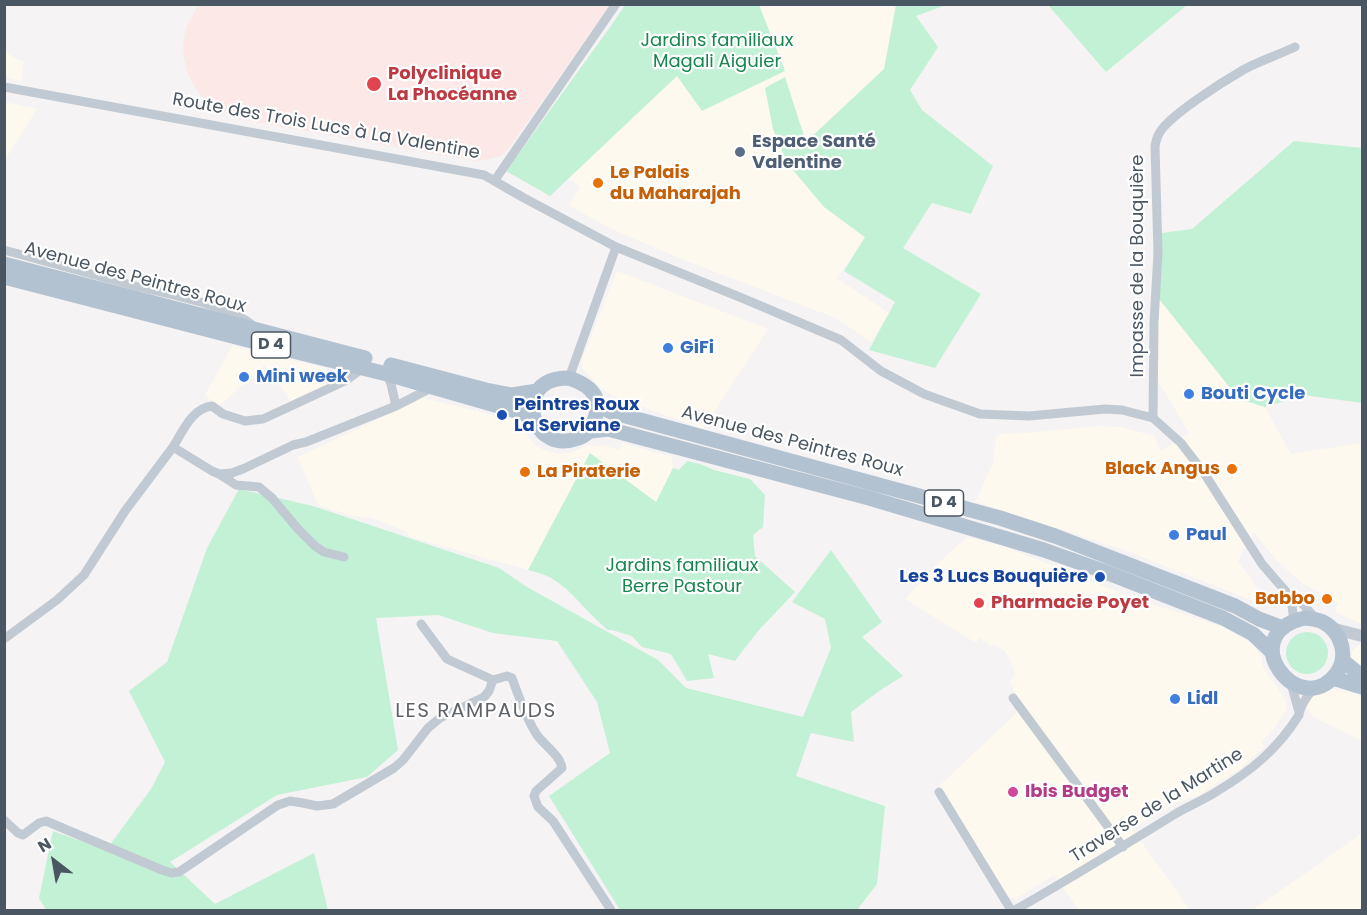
<!DOCTYPE html>
<html>
<head>
<meta charset="utf-8">
<style>
  body { margin:0 }
  #map { position:relative; width:1367px; height:915px; overflow:hidden; background:#f5f3f3; font-family:Poppins,sans-serif }
  canvas { display:block }
  .frame { position:absolute; inset:0; border:6px solid #4a5661; pointer-events:none }
  .north { position:absolute; left:24px; top:831px; width:60px; height:60px; -webkit-text-stroke:4px #fff; paint-order:stroke; rotate:329deg; font-size:16px; font-weight:700; line-height:24px; text-align:center; color:#4a5661 }
  .north::after { content:''; display:block; margin:auto; width:21px; height:27px; background:#4a5661; clip-path:polygon(50% 0,100% 100%,50% 72%,0 100%) }
</style>
</head>
<body>
<div id="map">
<canvas width="1367" height="915"></canvas>
<div class="frame"></div>
<div class="north">N</div>
</div>
<script>
const ctx = document.querySelector('canvas').getContext('2d');
ctx.lineJoin = 'round';
function fill(path, color) { ctx.fillStyle = color; ctx.fill(path, 'evenodd'); }
function trace(path, color, width, dash) { ctx.strokeStyle = color; ctx.lineWidth = width; ctx.lineCap = dash ? 'butt' : 'round'; ctx.setLineDash(dash || []); ctx.stroke(path); }
function write(font, color, halo, rows, align = 'center') {
  ctx.font = font + ' Poppins,sans-serif'; ctx.lineWidth = 4.5; ctx.setLineDash([]); ctx.textBaseline = 'middle'; ctx.strokeStyle = halo; ctx.fillStyle = color; for (const [text, x, y, turn = 0] of rows) {
    ctx.save(); ctx.translate(x, y); ctx.rotate((+turn || 0) * Math.PI / 180); ctx.textAlign = isNaN(turn) ? turn : align; if (halo) ctx.strokeText(text, 0, 0); ctx.fillText(text, 0, 0); ctx.restore();
  }
}
fill(new Path2D(`
  M759,5H893L915,59L824,207L865,238L837,278L889,313L871,342L854,330L833,317L689,262L616,231L569,206L580,186L568,179L677,76L785,71Z
  M4,51L20,61H24L21,81L5,77Z
  M5,102L37,109L5,160L4,102Z
  M617,271L768,329L703,429L611,395L598,386L583,368L582,360Z
  M1159,299L1239,399L1265,407L1291,454L1362,443V624L1335,612L1338,603L1302,583L1276,560L1254,532L1238,561L1262,595L1256,602L1122,549L975,502L993,463L996,438L1001,434L1026,433L1097,426L1121,427L1154,436L1161,451L1189,433L1155,376Z
  M232,346L325,368L324,378L327,385L292,403L265,365L218,407L205,395Z
  M423,398L525,423L526,433L534,444L542,449L551,452L562,454L570,453L582,448L586,444L596,447L604,445L619,450L623,443L672,457L673,468L657,503L590,453L528,570L410,537L407,532L372,518L353,516L318,505L298,457Z
  M967,537L1003,546L1136,599L1223,627L1252,644L1262,658L1263,668L1285,699L1286,709L1275,728L1261,742L1264,747L1241,768L1199,795L1174,804L1132,829L1190,910H1079L1054,875L1016,899L1005,895L940,785L1024,706L1015,694L1010,681L1015,675L1010,660L1005,651L993,644L991,646L980,638L976,643L905,599L935,566Z
  M1362,644V667L1352,659V651L1357,646Z
  M1331,688L1362,695V741L1313,717L1308,710L1307,703L1315,694Z
  M1362,833V910H1252L1303,875Z`), '#fdf9ef');
fill(new Path2D(`
  M198,5H610L509,148L501,156L479,161L465,159L233,118L198,93L188,74L184,58L183,44L186,28Z`), '#fce8e6');
fill(new Path2D(`
  M625,5H759L785,71L702,111L677,76L550,196L506,171L608,30Z
  M896,5H946L916,16L938,47L910,90L922,110L993,166L971,214L932,203L903,248L981,294L935,368L869,350L895,302L844,271L865,237L824,207L787,163L773,129L765,88L785,77L806,142L884,69Z
  M1048,5H1187L1106,72Z
  M1294,141L1362,148V403L1304,395L1265,407L1239,399L1159,299L1162,233L1192,229Z
  M590,453L656,502L673,468L679,470L687,461L700,464L714,470L750,479L765,495L763,527L753,535L755,556L795,592L758,631L735,661L708,654L714,678L687,681L671,654L642,647L632,636L612,630H608C588,614 573,591 551,578C544,574 535,572 528,570Z
  M239,489L313,506L499,568L527,587L658,660L686,688L803,717L831,648L825,619L792,602L831,550L882,622L862,637L903,676L882,689L851,712L854,742L811,733L796,776L885,806L877,884L857,910H620L549,796L610,753L597,702L557,641L493,633L438,615L376,618L398,750L367,777L277,795L170,862L215,904L314,853L328,910H46L39,898L53,831L106,850L151,789L165,762L129,691L167,662L207,548Z
  M1286 653a21 21 0 1 1 42 0a21 21 0 1 1-42 0Z`), '#c3f1d5');
trace(new Path2D(`
  M4,87L484,175L524,198L616,247L742,298L841,340L881,371L924,394L980,414L1029,416L1105,409L1122,410L1153,418L1181,443L1204,473L1262,564L1288,594L1300,601L1317,620
  M495,180L616,4
  M4,250C48,262 91,274 135,286C164,293 233,306 253,326
  M387,374L391,384L396,406
  M569,378L616,247
  M1153,418L1154,322L1158,253L1155,146C1156,141 1157,136 1160,132C1170,115 1224,81 1243,70C1259,61 1278,55 1295,47
  M173,447C183,431 192,408 212,406L223,414L245,421L263,419L345,381L363,368
  M219,474L236,485L259,487L272,498L298,529L315,546L324,552L344,557
  M1288,594L1292,606L1294,621
  M421,624L447,659L493,680
  M4,639L57,600L84,575L125,511L173,447L212,471L219,474L232,473L245,468L293,445L306,442L396,406L433,387
  M1291,683L1299,712
  M1013,698L1123,847
  M939,792L1011,910
  M4,820L18,833L23,835L39,823L46,821L162,870L171,873L179,872L278,805L290,801L303,803L317,806L333,804L394,768L403,760L428,728L440,718L484,697L489,691L493,680L507,676L512,678C518,695 527,720 537,735C545,746 560,755 562,768L536,791L534,796L538,807L553,821L611,910
  M1015,910C1068,880 1120,848 1172,816C1186,807 1202,801 1216,792C1251,771 1277,750 1299,715C1300,705 1308,695 1315,687`), '#c1cad2', 9);
trace(new Path2D(`
  M1331,628L1362,636`), '#c1cad2', 12);
trace(new Path2D(`
  M4,264L365,358
  M4,277L240,338L387,374L523,413L535,422
  M391,365L486,390L512,395L537,391
  M569,378C595,387 604,400 592,426C589,434 582,437 575,439C537,452 518,400 546,383C553,379 561,378 569,378Z
  M598,402L609,411L622,415L1000,518L1055,536L1235,606L1259,619L1283,628
  M591,431L608,429L869,498L1044,550L1103,571L1223,618L1253,634L1272,652
  M1305,618C1311,619 1317,619 1323,622C1342,632 1349,657 1336,674C1299,722 1232,634 1305,618Z
  M1343,661L1358,673L1362,675
  M1333,678L1362,687`), '#b3c2d1', 15);
for (const [x, y, r, color] of [
  [374,84,8,"#e0444e"],
  [740,152,6,"#5c6f8a"],
  [598,183,6,"#e8710a"],
  [668,348,6,"#3f7fe0"],
  [244,377,6,"#3f7fe0"],
  [1189,394,6,"#3f7fe0"],
  [502,415,6,"#1a4fb4"],
  [1232,469,6,"#e8710a"],
  [525,472,6,"#e8710a"],
  [1174,535,6,"#3f7fe0"],
  [1100,577,6,"#1a4fb4"],
  [1327,599,6,"#e8710a"],
  [979,603,6,"#e0444e"],
  [1175,699,6,"#3f7fe0"],
  [1013,792,6,"#d1479c"]
]) { const dot = new Path2D(); dot.arc(x, y, r, 0, 2 * Math.PI); ctx.fillStyle = color; ctx.fill(dot); trace(dot, '#fff', 2); }
for (const [x, y, w] of [
  [271,345,39],
  [944,503,39]
]) { const box = new Path2D(); box.roundRect(x - w / 2, y - 13, w, 26, 4.5); ctx.fillStyle = '#fff'; ctx.fill(box); trace(box, '#4a5661', 1.5); }
write('bold 16px', '#4a5661', null, [
  ["D 4",271,345],
  ["D 4",944,503]
]);
write('18px', '#17864f', '#fff', [
  ["Jardins familiaux",717,41],
  ["Magali Aiguier",717,62],
  ["Jardins familiaux",682,566],
  ["Berre Pastour",682,587]
]);
write('bold 18px', '#be3a42', '#fff', [
  ["Polyclinique",388,74],
  ["La Phocéanne",388,95],
  ["Pharmacie Poyet",991,603]
], 'left');
write('18px', '#4a5661', '#fff', [
  ["Route des Trois Lucs à La Valentine",326,127,10],
  ["Impasse de la Bouquière",1138,266,-90],
  ["Avenue des Peintres Roux",135,278,15],
  ["Avenue des Peintres Roux",792,442,15],
  ["Traverse de la Martine",1157,806,-32]
]);
write('bold 18px', '#4e5e75', '#fff', [
  ["Espace Santé",752,142],
  ["Valentine",752,163]
], 'left');
write('bold 18px', '#c56008', '#fff', [
  ["Le Palais",610,173],
  ["du Maharajah",610,194],
  ["Black Angus",1220,469,"right"],
  ["La Piraterie",537,472],
  ["Babbo",1315,599,"right"]
], 'left');
write('bold 18px', '#366cbe', '#fff', [
  ["GiFi",680,348],
  ["Mini week",256,377],
  ["Bouti Cycle",1201,394],
  ["Paul",1186,535],
  ["Lidl",1187,699]
], 'left');
write('bold 18px', '#164399', '#fff', [
  ["Peintres Roux",514,405],
  ["La Serviane",514,426],
  ["Les 3 Lucs Bouquière",1088,577,"right"]
], 'left');
write('bold 18px', '#b23c85', '#fff', [
  ["Ibis Budget",1025,792]
], 'left');
ctx.letterSpacing = '1.5px';
write('20px', '#5f6368', '#fff', [
  ["LES RAMPAUDS",476,712]
]);
ctx.letterSpacing = '0px';
</script>
</body>
</html>
